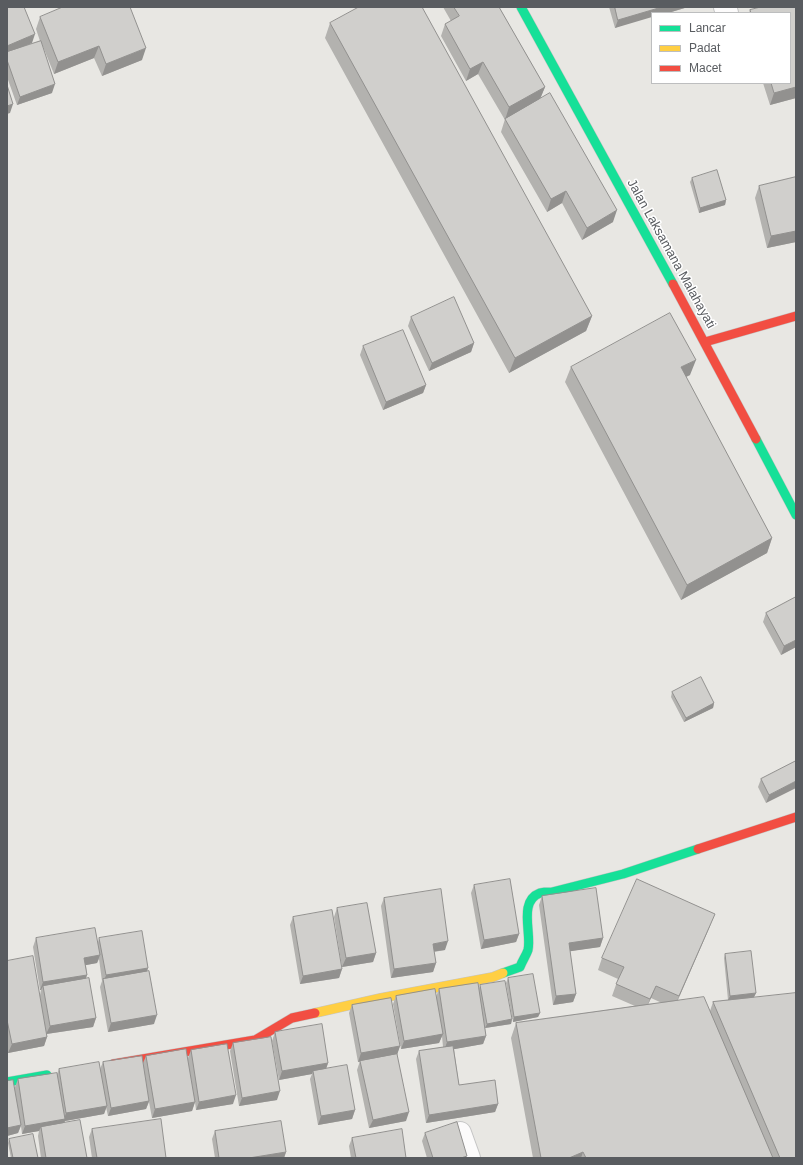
<!DOCTYPE html>
<html>
<head>
<meta charset="utf-8">
<style>
  body { margin:0 }
  #map { position:relative; width:803px; height:1165px; overflow:hidden; background:#e8e7e3; font-family:Helvetica,sans-serif }
  canvas { display:block }
  .frame { position:absolute; inset:0; border:8px solid #595c60; pointer-events:none }
  .legend { position:absolute; left:651px; top:12px; width:140px; height:72px; box-sizing:border-box; background:#fff; border:1px solid #bdbebf; margin:0; padding:5px 7px; list-style:none; font-size:12px; color:#595c60 }
  .legend li { display:flex; align-items:center; gap:8px; height:20px }
  .legend b { width:20px; border:1px solid #bdbebf }
</style>
</head>
<body>
<div id="map">
<canvas width="803" height="1165"></canvas>
<div class="frame"></div>
<ul class="legend">
<li><b style="height:5px;background:#16e098"></b>Lancar</li>
<li><b style="height:5px;background:#ffcf43"></b>Padat</li>
<li><b style="height:5px;background:#f24e42"></b>Macet</li>
</ul>
</div>
<script>
const ctx = document.querySelector('canvas').getContext('2d');
ctx.lineJoin = 'round';
function trace(path, color, width, dash) { ctx.strokeStyle = color; ctx.lineWidth = width; ctx.lineCap = dash ? 'butt' : 'round'; ctx.setLineDash(dash || []); ctx.stroke(path); }
function fill(path, color) { ctx.fillStyle = color; ctx.fill(path, 'evenodd'); }
function write(font, color, halo, rows, align = 'center') {
  ctx.font = font + ' Helvetica,sans-serif'; ctx.lineWidth = 3; ctx.setLineDash([]); ctx.textBaseline = 'middle'; ctx.strokeStyle = halo; ctx.fillStyle = color; for (const [text, x, y, turn = 0] of rows) {
    ctx.save(); ctx.translate(x, y); ctx.rotate((+turn || 0) * Math.PI / 180); ctx.textAlign = isNaN(turn) ? turn : align; if (halo) ctx.strokeText(text, 0, 0); ctx.fillText(text, 0, 0); ctx.restore();
  }
}
const street = new Path2D(`
  M725,7L727,13
  M460,1133L469,1158`);
const fast = new Path2D(`
  M521,7L673,284
  M756,439L796,515
  M503,973L520,967C522,961 526,956 528,950C532,934 518,901 540,893C543,892 548,892 552,892L623,874L698,849
  M7,1082L47,1075`);
const slow = new Path2D(`
  M315,1013L381,998L493,977L503,973`);
const jam = new Path2D(`
  M673,284L756,439
  M705,342L796,316
  M698,849L796,817
  M113,1064L255,1040L292,1018L315,1013`);
trace(street, '#c5c5c5', 24);
trace(fast, '#c4c4c3', 10);
trace(slow, '#c4c4c3', 10);
trace(jam, '#c4c4c3', 10);
trace(street, '#fcfbfb', 22);
trace(fast, '#16e098', 9);
trace(slow, '#ffcf43', 9);
trace(jam, '#f24e42', 9);
fill(new Path2D(`
  M7,7L32,43L15,50L40,41L36,29L40,17L142,60L102,76L94,58L54,74L42,44L52,93L17,105L7,77Z
  M443,7H499L545,87L540,99L505,120L478,74L466,81L441,36L445,24L451,21Z
  M609,7H688L668,13H652L615,28Z
  M796,7V98L770,105L763,83H790V13H749L750,10Z
  M330,23L592,316L586,331L509,373L325,38Z
  M505,119L613,222L582,240L562,203L547,212L501,132Z
  M796,177V242L767,248L755,198L759,186Z
  M692,178L726,200L725,205L699,213L690,182Z
  M411,317L474,343L471,352L429,371L408,326Z
  M363,346L426,385L423,393L383,410L360,355Z
  M571,367L690,375L686,377L772,538L767,553L681,600L565,382Z
  M796,597V647L781,655L763,622L766,613Z
  M672,692L714,703L713,708L684,722L671,697Z
  M796,761L766,803L758,787L761,779Z
  M474,885L519,934L516,942L481,949L471,893Z
  M542,896L603,938L600,947L570,951L576,994L573,1002L553,1005L539,905Z
  M384,898L445,950L434,952L436,963L433,972L391,978L381,906Z
  M337,908L376,953L373,962L342,967L334,917Z
  M293,917L342,969L339,978L300,984L290,925Z
  M710,926L678,1000L710,1011L713,1002L728,1000L724,958L725,954L756,993L754,997L796,1158H533L511,1038L516,1023L635,1006L612,996L618,979L598,970L602,958ZM651,998L662,1003L648,1004Z
  M36,938L98,942L99,938L148,968L147,971L154,1024L108,1032L100,987L102,981L99,959L97,963L86,965L87,975L86,978L96,1018L93,1027L47,1034V1037L44,1046L8,1053L7,1045V961L40,995L41,990H40L33,947Z
  M508,978L540,1013L538,1017L513,1022L506,983Z
  M480,985L512,1019L511,1024L485,1028L486,1036L483,1044L454,1049L459,1085L498,1104L495,1112L426,1123L416,1059L419,1051L443,1047L442,1036L439,1043L401,1049L393,1004L396,996L436,997L439,989L479,988Z
  M352,1005L400,1046L397,1054L406,1121L369,1128L357,1070L360,1061L358,1062L349,1013Z
  M275,1032L328,1063L326,1069L355,1110L352,1119L318,1125L310,1079L312,1074L279,1080L272,1041Z
  M233,1043L277,1100L239,1106L230,1051Z
  M191,1050L233,1104L196,1110L195,1102L192,1111L152,1118L149,1102L146,1109L108,1116L106,1107L104,1114L65,1121L64,1123L87,1158H41L38,1136L39,1131L22,1134L21,1126L18,1133L7,1136V1081L15,1087L18,1079L57,1074L59,1069H100L103,1062L143,1063L146,1056L188,1058Z
  M92,1129L166,1158H92L89,1137Z
  M215,1131L286,1152L284,1158H215L212,1139Z
  M425,1133L466,1158H427L422,1141Z
  M352,1138L406,1158H351L349,1146Z
  M9,1139L38,1158H11L8,1143Z`), '#b3b2af');
fill(new Path2D(`
  M662,7H688L668,13H652V17L615,28L618,20Z
  M35,34L32,43L7,53V46Z
  M99,46L94,58L54,74L58,62Z
  M146,48L142,60L102,76L106,64Z
  M483,62L478,74L466,81L470,69Z
  M55,84L52,93L17,105L20,97Z
  M545,87L540,99L505,120L509,107Z
  M796,87V98L770,105L774,93Z
  M13,104L10,113L7,114V106Z
  M566,191L562,203L547,212L551,199Z
  M726,200L725,205L699,213L700,208Z
  M617,210L613,222L582,240L587,228Z
  M796,231V242L767,248L771,236Z
  M592,316L586,331L509,373L515,358Z
  M474,343L471,352L429,371L432,363Z
  M696,360L690,375L675,382L681,367Z
  M426,385L423,393L383,410L386,402Z
  M772,538L767,553L681,600L687,585Z
  M796,640V647L781,655L784,646Z
  M714,703L713,708L684,722L686,718Z
  M796,781V788L766,803L769,795Z
  M715,914L710,926L674,1008L679,996Z
  M519,934L516,942L481,949L484,940Z
  M603,938L600,947L565,952L569,943Z
  M448,941L445,950L430,952L433,944Z
  M376,953L373,962L342,967L346,958Z
  M100,955L97,963L81,966L84,958Z
  M436,963L433,972L391,978L394,969Z
  M148,968L145,977L104,981L106,975Z
  M342,969L339,978L300,984L303,976Z
  M87,975L84,983L43,986L41,990H40L43,982Z
  M656,986L651,998L645,1011L650,999Z
  M756,993L754,997L728,1000L730,996Z
  M576,994L573,1002L553,1005L556,996Z
  M540,1013L538,1017L513,1022L514,1017Z
  M157,1015L154,1024L108,1032L111,1023Z
  M96,1018L93,1027L46,1034L50,1026Z
  M512,1019L511,1024L485,1028L487,1024Z
  M443,1034L439,1043L401,1049L404,1041Z
  M486,1036L483,1044L444,1051L447,1042Z
  M47,1037L44,1046L8,1053L12,1044Z
  M400,1046L397,1055L358,1062L361,1053Z
  M328,1063L325,1072L313,1071L312,1074L279,1080L282,1071Z
  M280,1091L277,1100L239,1106L242,1098Z
  M236,1095L233,1104L196,1110L199,1102Z
  M149,1101L146,1109L108,1116L111,1108Z
  M195,1102L192,1111L152,1118L155,1109Z
  M498,1104L495,1112L426,1123L429,1115Z
  M107,1106L104,1114L65,1121L62,1127H41L39,1131L22,1134L25,1126L64,1119L66,1113Z
  M355,1110L352,1119L318,1125L321,1116Z
  M409,1112L406,1121L369,1128L373,1120Z
  M21,1125L18,1133L7,1136V1128Z
  M286,1152L284,1158H249Z
  M583,1152L581,1158H569Z`), '#92918f');
const building = new Path2D(`
  M7,7H24L35,34L7,46Z
  M63,7H130L146,48L106,64L99,46L58,62L40,17Z
  M359,7H422L592,316L515,358L330,23Z
  M454,7H499L545,87L509,107L483,62L470,69L445,24L459,16Z
  M615,7H662L618,20Z
  M761,7H796V87L774,93L771,83H790V13H751L750,10Z
  M41,41L55,84L20,97L7,60V52Z
  M7,85L13,104L7,106Z
  M550,93L617,210L587,228L566,191L551,199L505,119Z
  M717,170L726,200L700,208L692,178Z
  M796,177V231L771,236L759,186Z
  M454,297L474,343L432,363L411,317Z
  M670,313L696,360L681,367L772,538L687,585L571,367Z
  M403,330L426,385L386,402L363,346Z
  M796,597V640L784,646L766,613Z
  M701,677L714,703L686,718L672,692Z
  M796,761V781L769,795L761,779Z
  M510,879L519,934L484,940L474,885Z
  M637,879L715,914L679,996L656,986L650,999L616,984L624,967L602,958Z
  M596,888L603,938L569,943L576,994L556,996L542,896Z
  M441,889L448,941L433,944L436,963L394,969L384,898Z
  M367,903L376,953L346,958L337,908Z
  M332,910L342,969L303,976L293,917Z
  M95,928L100,955L84,958L87,975L43,982L36,938Z
  M142,931L148,968L106,975L99,938Z
  M751,951L756,993L730,996L725,954Z
  M33,956L47,1037L12,1044L7,1020V961Z
  M149,971L157,1015L111,1023L103,979Z
  M533,974L540,1013L514,1017L508,978Z
  M89,978L96,1018L50,1026L43,986Z
  M505,981L512,1019L487,1024L480,985Z
  M478,983L486,1036L447,1042L439,989Z
  M435,989L443,1034L404,1041L396,996Z
  M796,993V1158H780L713,1002Z
  M704,997L773,1158H586L583,1152L569,1158H541L516,1023Z
  M391,998L400,1046L361,1053L352,1005Z
  M322,1024L328,1063L282,1071L275,1032Z
  M271,1037L280,1091L242,1098L233,1043Z
  M227,1044L236,1095L199,1102L191,1050Z
  M453,1046L459,1085L495,1080L498,1104L429,1115L419,1051Z
  M186,1049L195,1102L155,1109L146,1056Z
  M397,1054L409,1112L373,1120L360,1061Z
  M142,1056L149,1101L111,1108L103,1062Z
  M99,1062L107,1106L66,1113L59,1069Z
  M347,1065L355,1110L321,1116L313,1071Z
  M57,1073L65,1119L25,1126L18,1079Z
  M13,1080L21,1125L7,1128V1081Z
  M161,1119L166,1158H97L92,1129Z
  M80,1120L87,1158H46L41,1127Z
  M281,1121L286,1152L249,1158H219L215,1131Z
  M457,1122L467,1156L461,1158H433L425,1133Z
  M402,1129L406,1158H356L352,1138Z
  M33,1134L38,1158H13L9,1139Z`);
fill(building, '#d0cfcc');
trace(building, '#92918f', 1);
write('13px', '#595c60', '#fff', [
  ["Jalan Laksamana Malahayati",671,254,61]
]);
</script>
</body>
</html>
